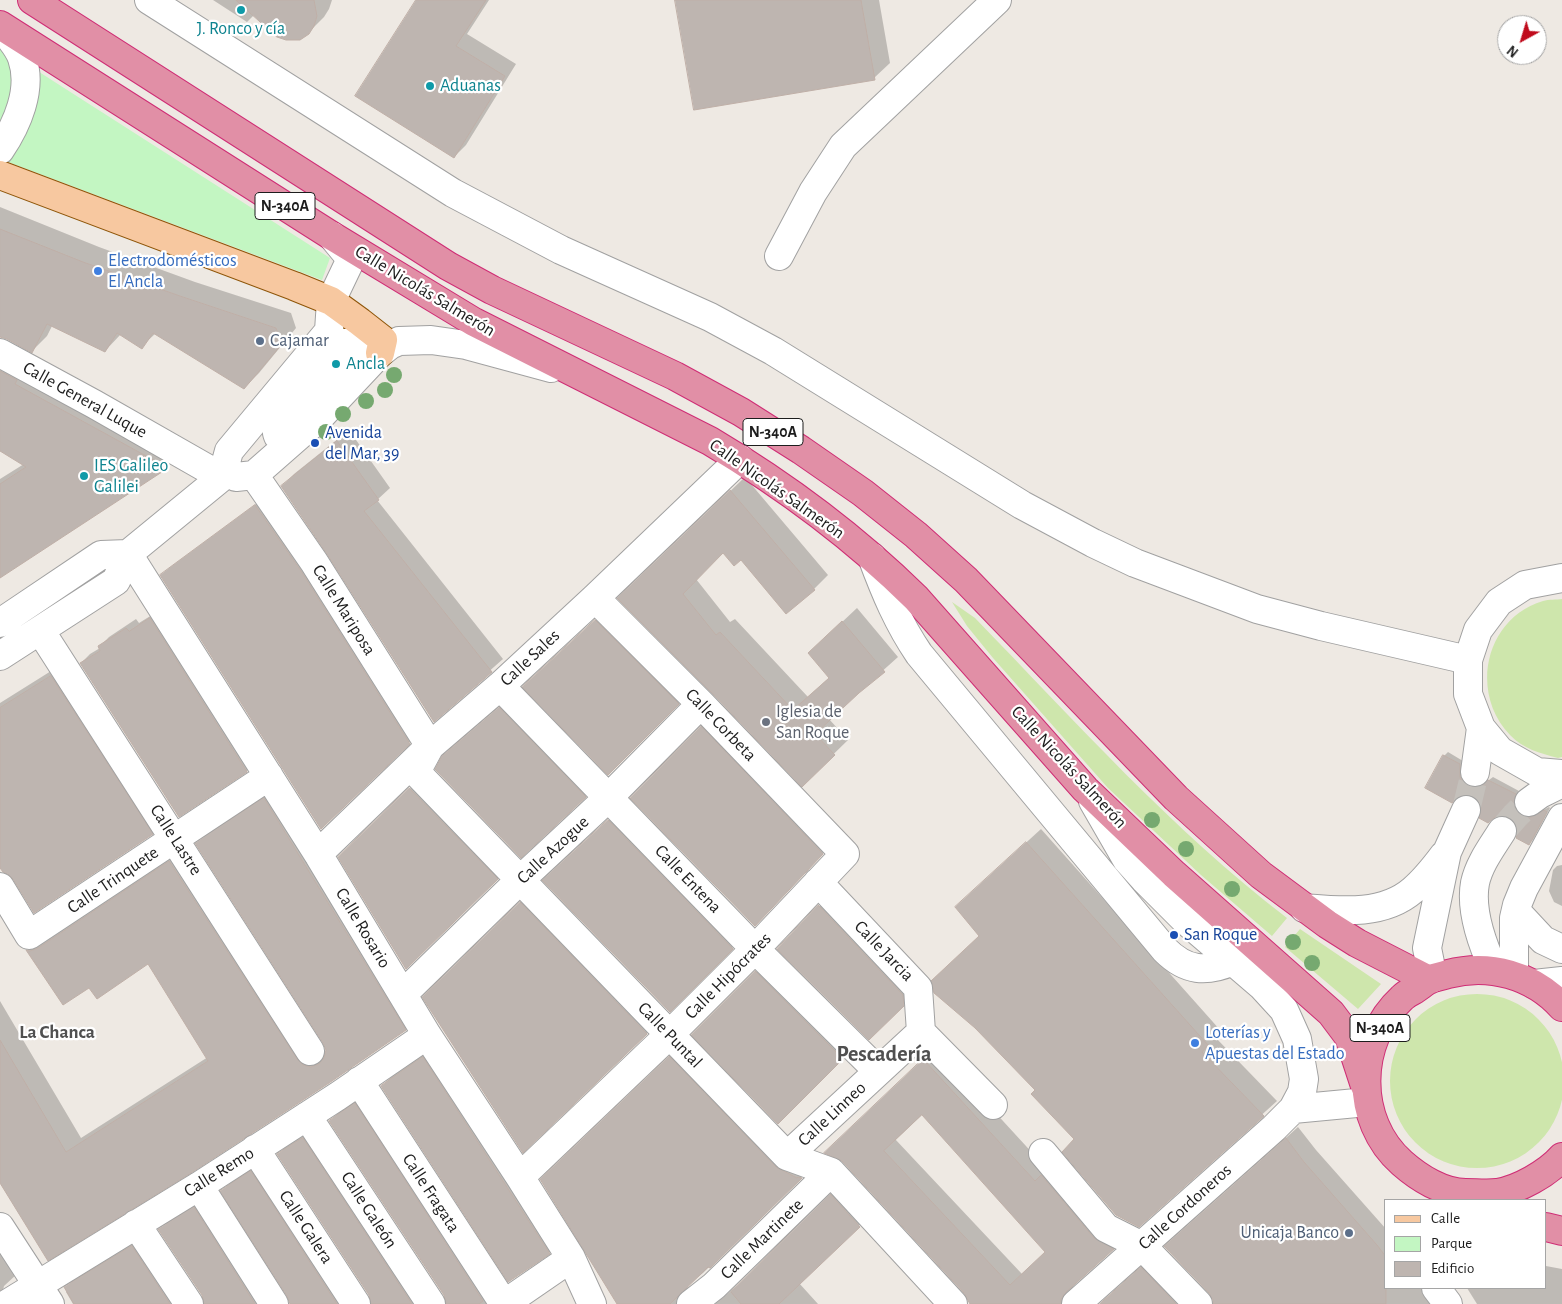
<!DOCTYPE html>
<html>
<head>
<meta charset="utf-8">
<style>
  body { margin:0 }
  #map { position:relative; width:1562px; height:1304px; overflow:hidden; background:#eee9e3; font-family:"Alegreya Sans",sans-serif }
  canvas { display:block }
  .legend { position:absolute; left:1384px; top:1199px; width:162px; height:90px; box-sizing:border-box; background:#fff; border:1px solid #a5a5a5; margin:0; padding:6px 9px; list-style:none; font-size:15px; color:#1d1d1d }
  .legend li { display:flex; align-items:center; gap:10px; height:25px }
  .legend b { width:25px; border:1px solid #a5a5a5 }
  .north { position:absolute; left:1497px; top:15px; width:50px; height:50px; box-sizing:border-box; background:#fff; border:1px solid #a5a5a5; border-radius:50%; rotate:219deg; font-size:14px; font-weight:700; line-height:20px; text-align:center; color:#1d1d1d }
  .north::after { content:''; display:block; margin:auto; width:18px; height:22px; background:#c00b1c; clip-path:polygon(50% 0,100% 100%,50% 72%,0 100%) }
</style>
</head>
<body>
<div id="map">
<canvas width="1562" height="1304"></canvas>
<ul class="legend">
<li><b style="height:6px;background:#f7c8a0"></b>Calle</li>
<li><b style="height:14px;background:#c3f6c2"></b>Parque</li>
<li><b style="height:14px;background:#beb5b0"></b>Edificio</li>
</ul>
<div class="north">N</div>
</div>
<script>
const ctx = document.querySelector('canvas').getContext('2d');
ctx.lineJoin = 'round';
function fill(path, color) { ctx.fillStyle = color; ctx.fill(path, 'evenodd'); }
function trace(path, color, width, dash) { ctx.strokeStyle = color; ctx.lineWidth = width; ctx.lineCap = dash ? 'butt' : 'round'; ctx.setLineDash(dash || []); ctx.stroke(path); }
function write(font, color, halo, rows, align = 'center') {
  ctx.font = font + ' "Alegreya Sans",sans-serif'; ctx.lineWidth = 4.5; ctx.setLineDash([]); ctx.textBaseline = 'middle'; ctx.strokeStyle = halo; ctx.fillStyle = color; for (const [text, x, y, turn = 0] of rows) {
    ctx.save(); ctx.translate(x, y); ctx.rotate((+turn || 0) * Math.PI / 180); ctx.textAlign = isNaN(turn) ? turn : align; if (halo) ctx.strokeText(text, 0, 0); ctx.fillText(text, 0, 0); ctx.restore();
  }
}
fill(new Path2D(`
  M1562,599V757L1558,758C1540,753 1523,749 1510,735C1469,693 1485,618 1543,601C1549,599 1556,600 1562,599Z
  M952,602L975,618C1075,721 1172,830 1287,918L1272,936L1201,875L1108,788L993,658L967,626Z
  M1300,929L1381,984L1358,1009L1285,947Z
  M1390 1081a87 87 0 1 1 174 0a87 87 0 1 1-174 0Z`), '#cee6ac');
fill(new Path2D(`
  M0,47L330,258L322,280L0,159Z`), '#c3f6c2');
fill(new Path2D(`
  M213,0H332L329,9L324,17L308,33L300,38L291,40L277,36L254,15L247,22Z
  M419,0H489L467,34L516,64L466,145L454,157Z
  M676,0H879L890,63L874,78Z
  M0,207L99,247L195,282L291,313L296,328L259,373L244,388L156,333L141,347L121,334L105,351L52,326L47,336L32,351L7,338L0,336Z
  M0,341L182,453L167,467L0,576V479L24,464L0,450Z
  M349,430L390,488L377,500L503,659L434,720L328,553L282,486L294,474Z
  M745,477L828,575L814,589L723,551L696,579L730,622L735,619L808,697L830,677L824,639L857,608L898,657L829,719L848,740L802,785L633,584Z
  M264,498L417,735L321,827L162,575L169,568Z
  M160,610L256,761L247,771L179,815L81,663L90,654L100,648V646L109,637L136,619L139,623Z
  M602,614L685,696L608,774L531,680Z
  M67,661L167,818L152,833L14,878L0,865V703Z
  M508,701L593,788L585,796L452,748Z
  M708,721L829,846L755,925L632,798Z
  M1448,752L1463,761L1478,784L1485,783L1493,777L1519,791L1517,800L1526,813L1536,814L1549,807L1550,808L1533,840L1529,844L1519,831L1517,824L1511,817L1483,808L1479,800L1473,795L1444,756Z
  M419,780L506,870L406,967L339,857Z
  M279,784L420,1015L405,1029L329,1082L0,1181V1001L81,1138L208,1057L148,962L90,987L63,1003L28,950L42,936L184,847L317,1050L326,1053L324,1042L197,844L212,829Z
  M615,814L738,942L670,1010L550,874Z
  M1041,829L1221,1031L1215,1037L1277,1101L1139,1226L1076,1139L1036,1090L980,936L971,893Z
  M1562,865V906L1554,902L1549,891L1553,870L1557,866Z
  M526,897L652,1028L523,1151L424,997Z
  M828,897L912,995L869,1038L779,949Z
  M762,966L849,1051L778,1122L693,1035Z
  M435,1046L560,1241L549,1253L382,1086L394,1074Z
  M682,1046L813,1166L703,1273L688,1285L687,1293L694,1304H618L554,1168Z
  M936,1048L1048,1170L1125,1237L1073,1286L1072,1294L1079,1304H972L966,1293L837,1141ZM922,1114L1046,1252L1022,1274L895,1139Z
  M367,1092L496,1304H448L445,1295L330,1121L342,1109Z
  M315,1127L433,1304H373L370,1295L279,1154L290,1142Z
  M1298,1127L1316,1150L1386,1229V1288H1427L1438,1304H1214V1299L1178,1235Z
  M263,1160L358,1304H291L288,1295L222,1191L234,1179Z
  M843,1183L871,1214L799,1283L818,1304H715L738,1285Z
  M206,1196L276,1304H206L203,1295L160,1230L172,1218Z
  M144,1235L191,1304H73L66,1292L68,1291L66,1287L78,1276Z
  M0,1247L17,1274L4,1286L0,1304Z
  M1153,1256L1200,1304H1100Z
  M1546,1266L1562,1269V1304H1477L1467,1288H1546Z`), '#0003');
const building = new Path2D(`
  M236,0H314L317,16L314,26L309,34L300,40H286L277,37Z
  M416,0H486L456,46L505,76L454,158L355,96Z
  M675,0H861L875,80L694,110Z
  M0,229L83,262L180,296L276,328L282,344L244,389L153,333L142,349L117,333L105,352L47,324L32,353L7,339L0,337Z
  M0,371L17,380L15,384L168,468L0,578V484L26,467L0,451Z
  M337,441L379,500L364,511L492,672L434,722L327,554L281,486Z
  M730,490L815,590L786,614L741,560L734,566L723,553L683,594L716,635L720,632L793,710L829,678L808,653L842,621L885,672L859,693L815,734L835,755L802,787L712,693L617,598Z
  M255,505L301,571L410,744L321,829L160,575Z
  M150,618L247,772L179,817L80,663L100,651L98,646L126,628L129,631Z
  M595,620L679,704L608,775L522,687Z
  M51,676L153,834L34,913L13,879L8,874L3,872L0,868V708Z
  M499,707L586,797L521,858L435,769L442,756Z
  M701,726L823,854L755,926L630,798Z
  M1443,755L1460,764V777L1466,785L1473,787H1480L1488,780L1516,794L1514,804L1516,811L1522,816L1531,817L1544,810L1547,812L1529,845L1516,838L1518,831L1516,824L1510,818L1503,815L1495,817L1488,823L1479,818L1481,808L1478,801L1473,796L1464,795L1457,797L1452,803L1425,788Z
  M409,788L498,879L406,969L338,857Z
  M264,798L406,1030L329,1083L191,1173L48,1261L0,1183V1040L66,1152L208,1061L148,964L97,999L89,988L63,1005L26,950L30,951L38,948L169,861L297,1059L303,1065L311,1067L319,1064L324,1058L326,1050L323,1043L195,843Z
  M608,820L733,949L670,1012L542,880Z
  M1026,842L1208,1045L1202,1052L1264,1116L1139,1227L1116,1215L1062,1152L1074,1139L1031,1094L1035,1090L975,1028L934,993L931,981L979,936L955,907Z
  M520,902L647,1034L523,1153L422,997Z
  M818,905L903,995L904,1006L869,1040L777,949Z
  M755,971L843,1059L778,1124L691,1035Z
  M669,1056L776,1167L797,1178L798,1177L802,1178L710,1268L708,1267L670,1304H617L540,1179Z
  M423,1057L550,1254L508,1282L381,1086Z
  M923,1059L1035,1181L1041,1175L1094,1238L1114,1249L1066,1292L1061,1299V1304H970L964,1293L842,1161L824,1153ZM922,1115L1045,1252L1010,1285L884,1151Z
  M355,1103L483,1301L479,1304H446L444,1295L329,1121Z
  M303,1138L412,1304H371L369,1295L277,1154Z
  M1286,1138L1304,1162L1377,1245L1386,1257V1304H1213V1300L1209,1293L1164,1246Z
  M251,1171L337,1304H290L287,1296L220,1191Z
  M830,1194L860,1227L779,1304H741L731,1292Z
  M194,1207L255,1304H204L202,1295L158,1229Z
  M132,1246L170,1304H74L64,1287Z
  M1141,1267L1176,1304H1100Z`);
fill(building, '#beb5b0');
trace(building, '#bfafa7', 1);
trace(new Path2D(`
  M1466,810L1475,772
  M1502,831L1515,816L1529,802`), '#c4c0bb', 28, [28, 14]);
const minor = new Path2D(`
  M149,0L453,193L561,250L710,317L773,351L1022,505L1093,543L1135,563L1257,609L1321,626L1468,660
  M0,26C8,36 18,46 22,58C33,89 17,125 0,150
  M779,256L813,192L843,146L997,0
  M341,343H348L356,349L357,360L350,369L278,436L277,433L334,349Z
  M0,353L94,404L222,477
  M254,475L314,562L430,746L416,772L787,1156L831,1172L953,1304
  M236,477L254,475L319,418L380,353L390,345L399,341L431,340L466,345L551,368
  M128,554L318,854L427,1035L520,1177L571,1258L592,1304
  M872,557C885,592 898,623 919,654L1165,950C1186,971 1206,973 1233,961
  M1562,578L1525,585L1499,602L1478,630L1468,660V694L1481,728L1500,751L1537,772L1562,774
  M0,623L101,555L128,554
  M40,630L310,1051
  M0,656L116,581L128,554L222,477L229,451L329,331L331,301L351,259L332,236
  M500,686L755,949L878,1071
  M1475,772L1481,728
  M1529,802L1540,794L1562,783
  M318,854L430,746L500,686L595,598L740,459
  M818,882L918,988L921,1032
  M0,887L29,935L269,776
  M1304,908C1340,911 1383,916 1413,890C1425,880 1435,867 1444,855
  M1516,911L1543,940L1562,949
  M1494,970C1483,946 1470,910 1475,883C1479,864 1492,847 1502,831
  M1514,975V918L1517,905L1524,888L1562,818
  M1433,978L1427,948L1447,852L1466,810
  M1534,984L1562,981
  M403,994L521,879L609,797L701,704
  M921,1032L993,1105
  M359,1081L504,1304
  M1293,1109L1367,1102
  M307,1116L431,1304
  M255,1149L356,1304
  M1043,1153L1106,1228L1142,1246L1198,1304
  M787,1156L921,1032
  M520,1177L669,1035L755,949L845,854L701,704L595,598
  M199,1186L274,1304
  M136,1224L189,1304
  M0,1227L50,1304
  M1436,1288L1448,1304
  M7,1304L199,1186L338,1096L427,1035
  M504,1304L571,1258
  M691,1304L714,1286L831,1172
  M1076,1304L1274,1128L1293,1109L1302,1092L1304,1079L1297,1039L1284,1010L1262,986L1185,920L1144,879L1127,860L1093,801`);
const major = new Path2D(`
  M0,175L294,286L331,301L360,322L383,340L380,353`);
const highway = new Path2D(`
  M32,0L448,266L492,290L675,376L741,412L801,450L863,493L916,535L966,580L1176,798L1261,875L1327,924L1357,943L1429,980
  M0,25L332,236L474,322L710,441C784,485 855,538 916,598L1085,789L1174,874L1331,1013L1349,1037L1365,1086
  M1562,1007C1533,975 1489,963 1448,974C1442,976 1436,977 1430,979C1425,982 1420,986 1414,990C1410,992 1405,995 1402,998C1355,1041 1354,1121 1402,1163C1419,1178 1443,1193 1466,1193C1476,1193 1487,1194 1497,1193C1518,1190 1548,1173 1562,1157
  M1546,1227L1562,1231`);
trace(minor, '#a1a1a1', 30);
trace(major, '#8e5508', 30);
trace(highway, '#cf2d75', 30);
trace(minor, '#fff', 28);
trace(major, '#f7c8a0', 28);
trace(highway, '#e18fa6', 28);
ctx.fillStyle = '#76a970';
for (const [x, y] of [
  [394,375],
  [385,390],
  [366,401],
  [343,414],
  [326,432],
  [1152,820],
  [1186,849],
  [1232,889],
  [1293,942],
  [1312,963]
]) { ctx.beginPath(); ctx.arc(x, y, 8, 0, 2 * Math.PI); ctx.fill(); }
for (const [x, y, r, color] of [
  [241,10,5,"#0f9aa8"],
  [430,86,5,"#0f9aa8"],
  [98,271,5,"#3f7fe0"],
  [260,341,5,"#5c6f8a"],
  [336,364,5,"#0f9aa8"],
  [315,443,5,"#1a4fb4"],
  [84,476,5,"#0f9aa8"],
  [766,722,5,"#6b7280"],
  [1174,935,5,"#1a4fb4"],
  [1195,1043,5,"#3f7fe0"],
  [1349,1233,5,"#5c6f8a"]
]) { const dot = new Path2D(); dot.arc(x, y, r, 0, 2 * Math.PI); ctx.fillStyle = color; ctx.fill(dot); trace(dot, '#fff', 2); }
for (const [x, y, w] of [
  [285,206,60],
  [773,432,60],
  [1380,1028,60]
]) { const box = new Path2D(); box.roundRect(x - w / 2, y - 13.5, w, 27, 4); ctx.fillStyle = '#fff'; ctx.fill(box); trace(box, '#1d1d1d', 1); }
write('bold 16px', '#1d1d1d', null, [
  ["N-340A",285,206],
  ["N-340A",773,432],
  ["N-340A",1380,1028]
]);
write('18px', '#0d838f', '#fff', [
  ["J. Ronco y cía",241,29,"center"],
  ["Aduanas",440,86],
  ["Ancla",346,364],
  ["IES Galileo",94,466],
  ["Galilei",94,487]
], 'left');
write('18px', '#366cbe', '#fff', [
  ["Electrodomésticos",108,261],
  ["El Ancla",108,282],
  ["Loterías y",1205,1033],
  ["Apuestas del Estado",1205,1054]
], 'left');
write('18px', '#1d1d1d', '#fff', [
  ["Calle Nicolás Salmerón",425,291,31],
  ["Calle General Luque",85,400,29],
  ["Calle Nicolás Salmerón",777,489,35],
  ["Calle Mariposa",344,610,58],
  ["Calle Sales",530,658,-43],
  ["Calle Corbeta",721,725,46],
  ["Calle Nicolás Salmerón",1069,767,47],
  ["Calle Lastre",176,840,57],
  ["Calle Azogue",553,850,-43],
  ["Calle Entena",688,879,46],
  ["Calle Trinquete",113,880,-34],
  ["Calle Rosario",363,928,59],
  ["Calle Jarcia",884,951,46],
  ["Calle Hipócrates",728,976,-45],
  ["Calle Puntal",670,1035,46],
  ["Calle Linneo",832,1114,-43],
  ["Calle Remo",219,1172,-32],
  ["Calle Fragata",431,1193,57],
  ["Calle Cordoneros",1185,1207,-42],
  ["Calle Galeón",369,1210,57],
  ["Calle Galera",306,1227,57],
  ["Calle Martinete",762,1239,-44]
]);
write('18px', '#4e5e75', '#fff', [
  ["Cajamar",270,341],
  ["Unicaja Banco",1339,1233,"right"]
], 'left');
write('18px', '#164399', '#fff', [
  ["Avenida",325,433],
  ["del Mar, 39",325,454],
  ["San Roque",1184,935]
], 'left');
write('18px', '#5b616d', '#fff', [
  ["Iglesia de",776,712],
  ["San Roque",776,733]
], 'left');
write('bold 19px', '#505050', '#fff', [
  ["La Chanca",57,1032]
]);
write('bold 22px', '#505050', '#fff', [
  ["Pescadería",884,1054]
]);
</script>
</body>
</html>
